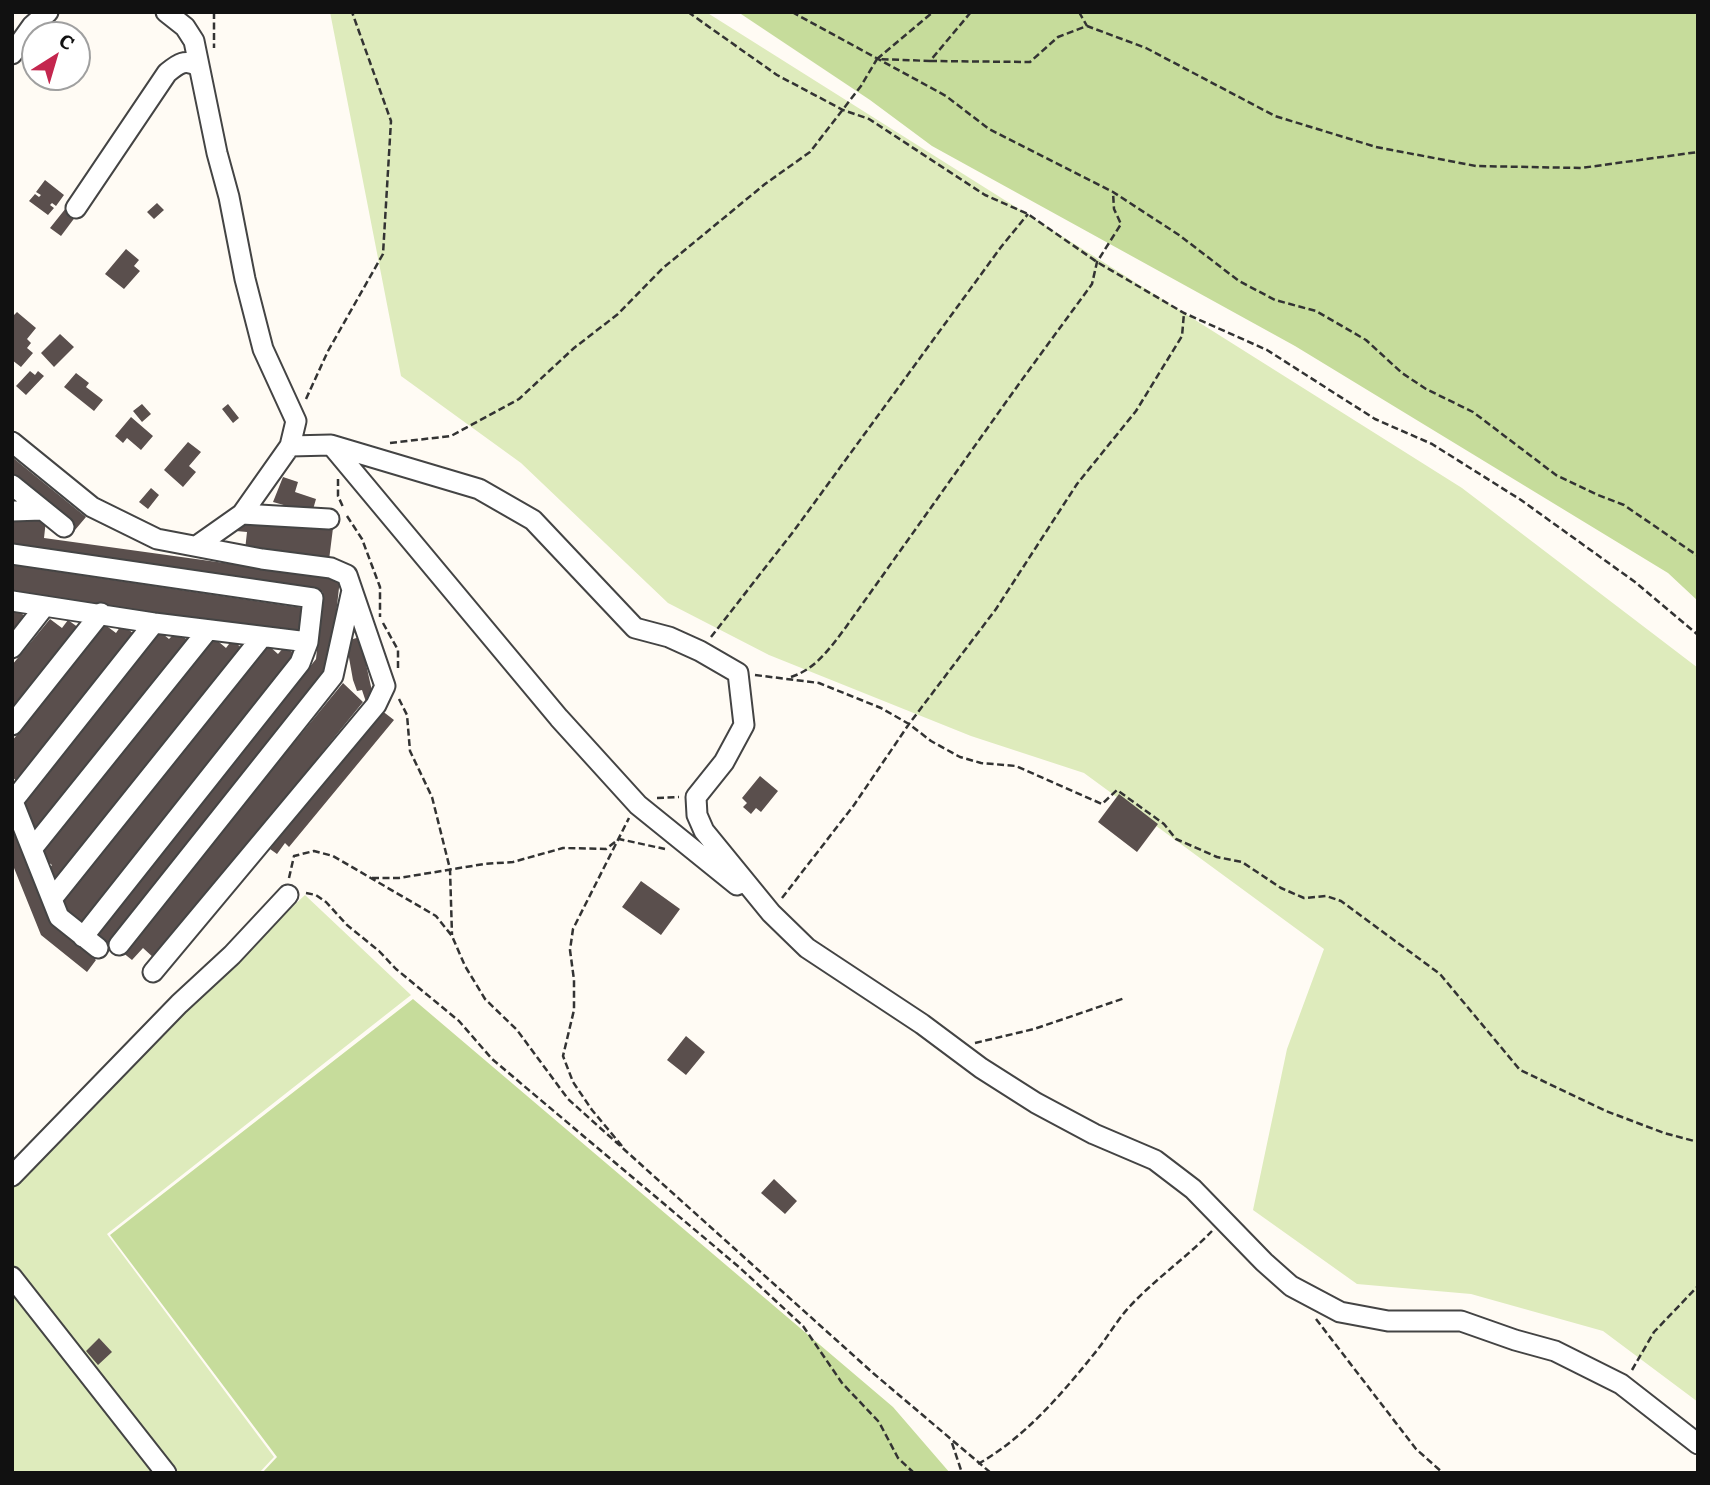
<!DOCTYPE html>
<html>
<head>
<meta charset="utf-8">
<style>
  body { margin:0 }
  #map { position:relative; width:1710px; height:1485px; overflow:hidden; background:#fffbf4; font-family:Literata,serif }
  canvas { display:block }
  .frame { position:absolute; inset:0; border:14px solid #111; pointer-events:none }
  .north { position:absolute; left:21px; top:21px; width:70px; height:70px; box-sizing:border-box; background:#fff; border:2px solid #a0a0a0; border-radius:50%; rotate:37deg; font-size:19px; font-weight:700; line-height:28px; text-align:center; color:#111 }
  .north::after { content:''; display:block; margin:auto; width:24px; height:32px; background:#c4264e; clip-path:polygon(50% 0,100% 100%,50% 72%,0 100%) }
</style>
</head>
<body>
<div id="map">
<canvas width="1710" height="1485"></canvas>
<div class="frame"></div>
<div class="north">С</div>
</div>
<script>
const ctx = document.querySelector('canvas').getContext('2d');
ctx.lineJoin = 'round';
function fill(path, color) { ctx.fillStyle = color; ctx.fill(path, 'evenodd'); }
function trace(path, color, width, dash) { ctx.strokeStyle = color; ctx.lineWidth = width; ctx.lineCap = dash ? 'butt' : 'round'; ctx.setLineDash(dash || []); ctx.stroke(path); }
fill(new Path2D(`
  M330,12H706L1462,488L1698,668V1402L1603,1331L1471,1294L1357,1284L1253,1210L1287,1049L1324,949L1084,773L971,736L769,655L668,603L521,463L401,376Z
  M305,895L411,995L107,1234L274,1457L259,1473H12V1182L141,1049Z`), '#deebbc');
fill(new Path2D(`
  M738,12H1698V601L1668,573L1295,346L932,146L870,100Z
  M413,999L893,1407L950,1473H262L277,1457L110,1235Z`), '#c6dc9b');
fill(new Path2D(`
  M45,180L64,195L56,206L52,203L50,205L54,208L48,215L29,201L35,194L39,197L41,195L36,192Z
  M157,203L164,210L154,219L147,212Z
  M66,208L76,216L61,236L50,228Z
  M126,249L139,260L134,266L140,271L124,289L105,274Z
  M17,312L36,328L27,339L31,343L27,348L33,353L21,367L12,360V317Z
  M60,334L74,347L54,367L41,353Z
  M30,371L35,375L38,371L44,376L26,395L16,386Z
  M76,373L89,383L86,387L103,400L94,411L64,387Z
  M142,404L151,414L142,422L133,411Z
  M228,404L239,418L233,423L222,409Z
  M131,417L153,436L141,450L127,438L123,443L115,436Z
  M188,442L201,452L189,466L196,472L183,487L164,470Z
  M12,457L86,517L75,530L12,478Z
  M283,477L298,482L295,492L316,499L312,513L273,502Z
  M151,488L159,495L148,509L139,502Z
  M12,518L46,520L44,538L340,579L330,668L108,946L96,936L316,659L323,592L12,549Z
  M245,520L333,528L329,560L245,550L247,532L236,531L237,524Z
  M12,565L304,608L299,637L12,595Z
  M15,608L27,618L12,637V612Z
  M50,619L62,628L68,620L79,628L12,714V665Z
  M104,624L116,633L122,624L134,634L18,782L12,777V741Z
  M158,630L169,639L177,631L188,641L37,830L26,821L30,815L20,807Z
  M213,637L226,648L232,640L243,649L58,882L46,872L52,865L40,856Z
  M360,637L374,700L366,702L362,690L357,691L353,680L346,641Z
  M268,645L278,654L285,646L295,655L82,925L57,906Z
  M343,683L363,702L155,959L143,948L132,960L122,952Z
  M381,710L394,720L289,847L285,843L277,854L270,849L279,838L278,837Z
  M760,776L778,791L761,812L756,808L751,814L743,807L747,803L742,798Z
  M1119,794L1158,824L1137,852L1098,822Z
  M12,822L54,926L96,960L87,972L41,935L12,863Z
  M641,881L680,909L661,935L622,907Z
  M686,1036L705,1052L686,1075L667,1060Z
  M774,1179L797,1201L785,1214L761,1193Z
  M99,1338L112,1352L98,1365L86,1351Z`), '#5a4f4d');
const minor = new Path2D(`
  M166,12L185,27L194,41L217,153L229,197L245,279L263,349L296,421L290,446L242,514L198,545
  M12,54L32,26L48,12
  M76,208L167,73C178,64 185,58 199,67
  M12,442L92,507L157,539L262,559L331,568L347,575L385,686L376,705L153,972
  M290,446L331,445L479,489L533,520L635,628L669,637L700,651L738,673L744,725L724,762L696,797L697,815L704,831L771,913L807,948L922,1024L981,1068L1036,1103L1094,1134L1155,1160L1193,1189L1264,1262L1291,1286L1340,1312L1388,1321H1461L1515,1340L1555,1351L1621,1384L1698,1444
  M332,446L559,718L638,805L737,885
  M12,485L64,527
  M12,511L42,510
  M242,514L329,519
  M12,554L313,598L308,642L300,663L83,937
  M12,601L154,623L308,642
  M12,648L45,606
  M12,725L101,613
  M12,799L59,917L98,948
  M13,801L154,623
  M32,849L208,630
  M52,899L262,637
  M119,945L333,676L352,590
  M12,1176L179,1004L232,955L288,895
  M12,1277L166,1473`);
trace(minor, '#444', 23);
trace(new Path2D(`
  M214,12V48
  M688,12L777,75L843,110L869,119L985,195L1028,214L1097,262L1184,313L1267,350L1375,419L1432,444L1521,500L1635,582L1698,635
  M792,12L946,96L989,129L1113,192L1179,235L1239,281L1275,300L1316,311L1366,340L1402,373L1426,389L1473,412L1556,475L1598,495L1624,505L1698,556
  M1079,12L1087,26
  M877,59L933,12
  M930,61L1030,62L1058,37L1087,26L1146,48L1275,116L1376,147L1476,166L1581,168L1698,152
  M306,399L328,351L383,254L391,121L352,12
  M390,443L451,436L519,399L574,348L618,314L663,268L765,184L810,152L861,86L877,59L930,61L971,12
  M338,479V496L343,507
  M347,516L362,539L380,587V617
  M383,623L398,650V668
  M711,637L793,532L1001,247L1028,214
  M755,675L819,683L881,708L909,724L931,741L960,757L981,763L1016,766L1102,804L1117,790L1164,824L1176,839L1217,857L1242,862L1281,888L1304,898L1326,896L1341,901L1440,974L1520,1070L1606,1111L1664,1133L1698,1142
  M791,677C816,669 830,648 846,627L1021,381L1092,284L1097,262L1121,224L1114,209L1113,192
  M399,699L407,715L410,751L432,797L450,869L452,935
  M657,798L679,797
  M289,878L294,856L314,851L333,856L436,916L452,936L465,966L485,999L517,1030L568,1099L873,1373L991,1473
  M372,878H399L484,864L513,862L563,848L606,849L619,839L665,849
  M306,893L316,895L326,902L347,925L379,951L396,969L459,1021L492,1059L739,1267L803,1326L842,1383L879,1422L898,1458L914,1473
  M782,898L854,805L909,724L996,609L1077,484L1136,411L1182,336L1184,313
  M975,1043L1034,1029L1125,998
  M622,1146L592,1110L573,1082L563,1056L574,1010V980L570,950L573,929L629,818
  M1316,1319L1416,1449L1443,1473
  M1632,1370L1654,1332L1698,1286
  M952,1443L962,1473
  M978,1464C1024,1438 1061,1395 1094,1354C1108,1337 1118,1318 1133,1303C1158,1277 1187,1257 1212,1231`), '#333', 2.5, [7, 3.5]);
trace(minor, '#fff', 19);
</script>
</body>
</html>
